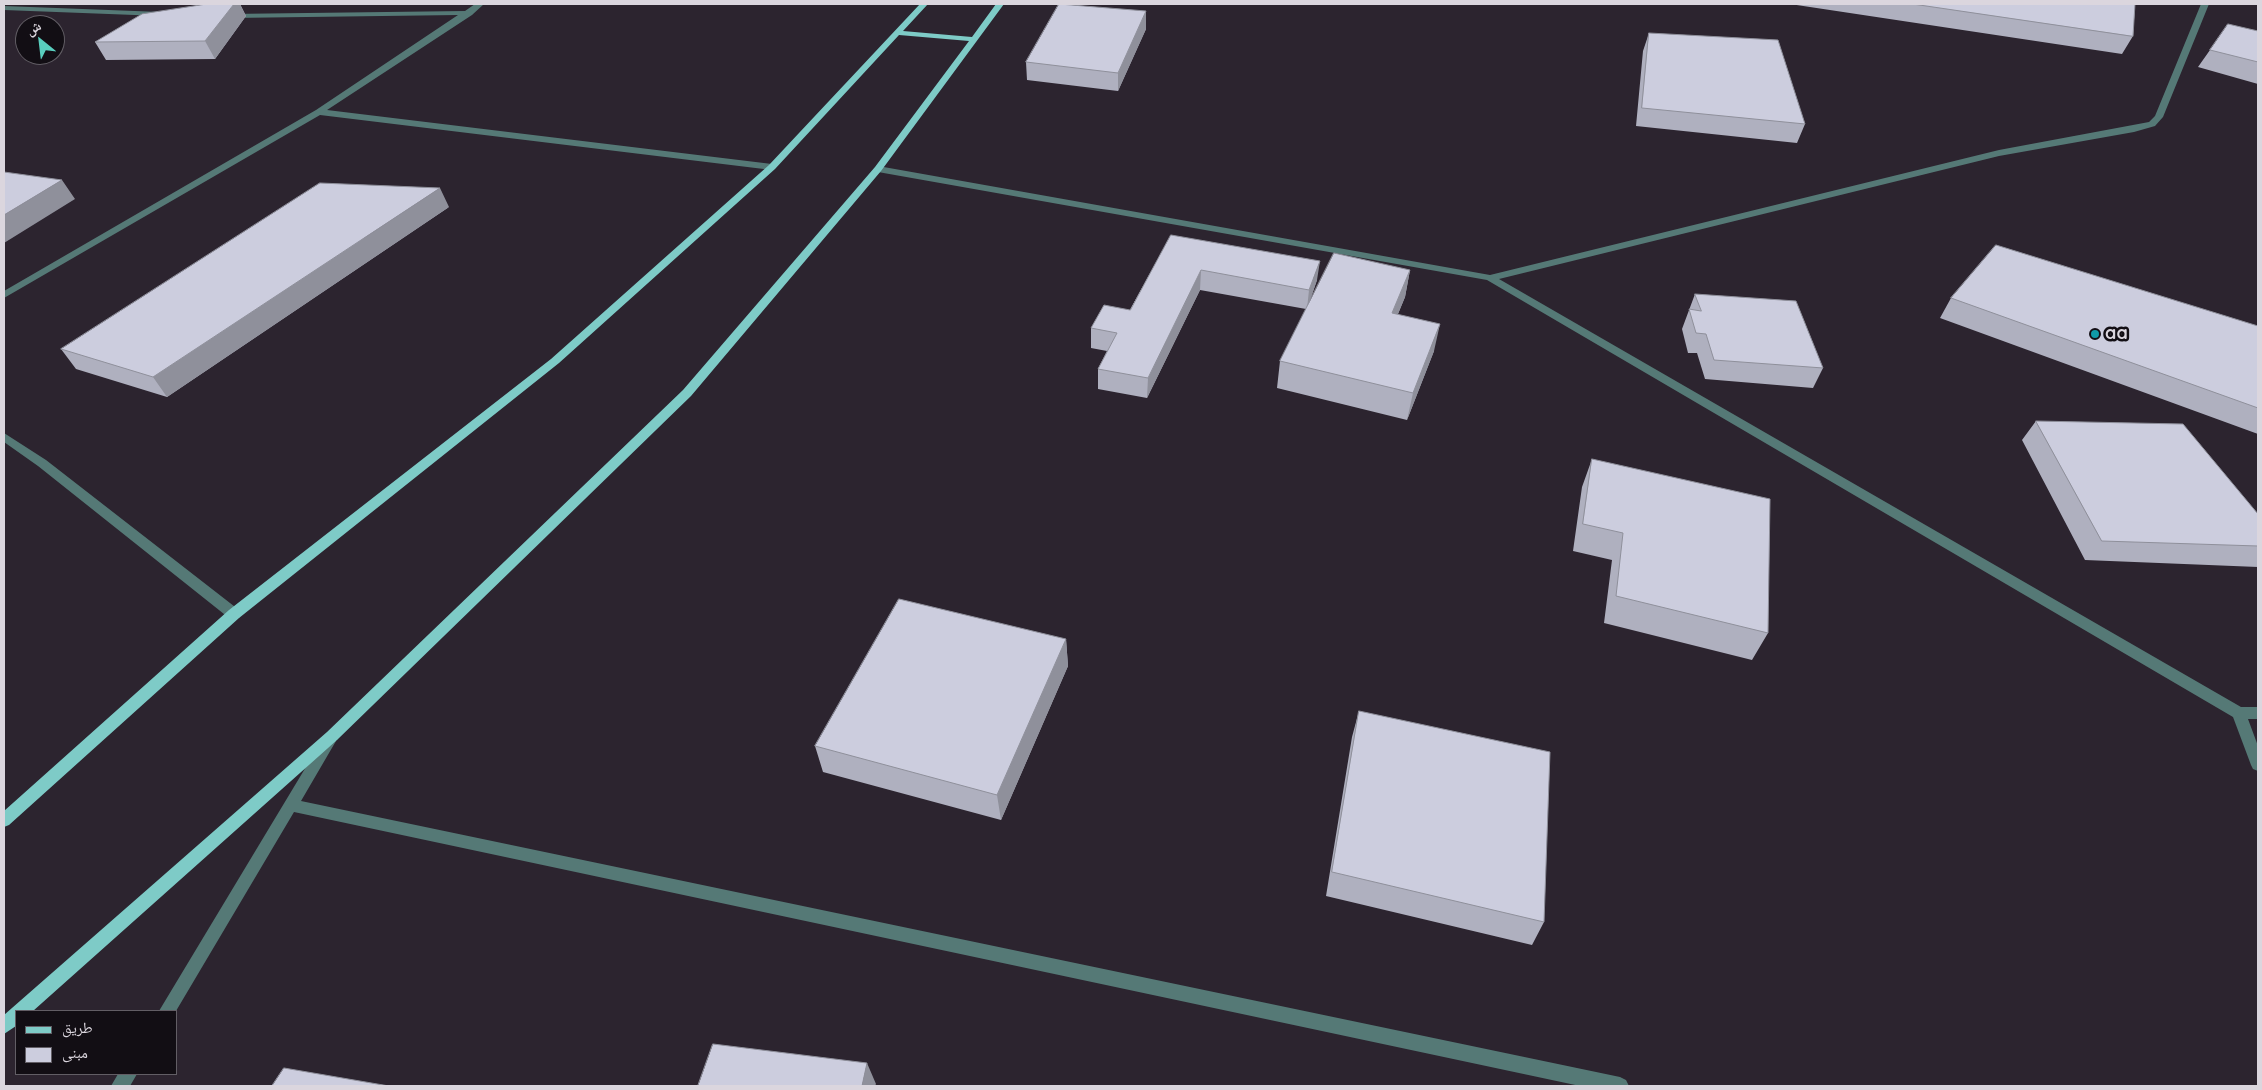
<!DOCTYPE html>
<html>
<head>
<meta charset="utf-8">
<style>
  body { margin:0 }
  #map { position:relative; width:2262px; height:1090px; overflow:hidden; background:#2c242f; font-family:Quicksand,"Noto Naskh Arabic",sans-serif }
  canvas { display:block }
  .frame { position:absolute; inset:0; border:5px solid #dbd6de; pointer-events:none }
  .legend { position:absolute; left:15px; top:1010px; width:162px; height:65px; box-sizing:border-box; background:#120e14; border:1px solid #625e65; margin:0; padding:6px 9px; list-style:none; font-size:15px; color:#dbd6de }
  .legend li { display:flex; align-items:center; gap:10px; height:25px }
  .legend b { width:25px; border:1px solid #625e65 }
  .north { position:absolute; left:15px; top:15px; width:50px; height:50px; box-sizing:border-box; background:#120e14; border:1px solid #625e65; border-radius:50%; rotate:331deg; font-size:14px; font-weight:700; line-height:20px; text-align:center; color:#dbd6de }
  .north::after { content:''; display:block; margin:auto; width:18px; height:22px; background:#59cebe; clip-path:polygon(50% 0,100% 100%,50% 72%,0 100%) }
</style>
</head>
<body>
<div id="map">
<canvas width="2262" height="1090"></canvas>
<div class="frame"></div>
<ul class="legend">
<li><b style="height:6px;background:#7ecbc7"></b>طريق</li>
<li><b style="height:14px;background:#cccdde"></b>مبنى</li>
</ul>
<div class="north">ش</div>
</div>
<script>
const ctx = document.querySelector('canvas').getContext('2d');
ctx.lineJoin = 'round';
function fill(path, color) { ctx.fillStyle = color; ctx.fill(path, 'evenodd'); }
function trace(path, color, width, dash) { ctx.strokeStyle = color; ctx.lineWidth = width; ctx.lineCap = dash ? 'butt' : 'round'; ctx.setLineDash(dash || []); ctx.stroke(path); }
function write(font, color, halo, rows, align = 'center') {
  ctx.font = font + ' Quicksand,sans-serif'; ctx.lineWidth = 5; ctx.setLineDash([]); ctx.textBaseline = 'middle'; ctx.strokeStyle = halo; ctx.fillStyle = color; for (const [text, x, y, turn = 0] of rows) {
    ctx.save(); ctx.translate(x, y); ctx.rotate((+turn || 0) * Math.PI / 180); ctx.textAlign = isNaN(turn) ? turn : align; if (halo) ctx.strokeText(text, 0, 0); ctx.fillText(text, 0, 0); ctx.restore();
  }
}
fill(new Path2D(`
  M475,4H484L472,15L327,110L772,164L776,167L772,170L320,115L4,298V291L316,110L458,15L231,18L227,16L228,14L465,11Z
  M2201,4H2209L2163,117L2155,126L2134,132L1999,156L1499,279L2241,707H2258V719H2248L2258,746V771L2253,769L2251,765L2233,717L1487,280L878,172L874,169L878,166L1490,275L1999,150L2149,122L2155,116Z
  M4,6L161,12L165,14L161,16L4,10Z
  M4,433L46,460L239,610L241,614L239,618H229L38,466L4,442Z
  M329,735L334,737L336,741L301,801L1620,1077L1626,1080L1629,1086H1580L294,812L176,1011H159L324,737Z
  M118,1074H137L130,1086H111Z`), '#557976');
fill(new Path2D(`
  M920,4H928L903,31L972,37L996,4H1004L881,171L691,396L337,740L33,1011H16V1026L4,1034V1015L327,732L683,390L875,167L969,41L899,35L775,169L559,363L239,618L9,825L4,827V811L229,610L551,359L769,165Z`), '#7ecbc7');
fill(new Path2D(`
  M207,4H240L246,16L215,59L106,60L95,42Z
  M1790,4H2135L2133,36L2122,54Z
  M1146,11V29L1118,91L1027,80L1026,62Z
  M2258,31V84L2198,67L2210,50Z
  M1649,33L1805,124L1797,143L1636,126L1643,51Z
  M449,207L167,397L76,369L61,349Z
  M1171,235L1317,280L1308,306L1410,270L1405,297L1398,314L1434,351L1407,420L1277,388L1280,361L1306,309L1200,290L1147,398L1098,389V369L1107,351L1091,348V328L1130,310Z
  M1695,294L1823,368L1813,388L1705,379L1697,353H1688L1682,329Z
  M1951,298L2258,326V434L1940,318Z
  M2036,421L2258,514V567L2085,560L2022,440Z
  M1592,459L1768,633L1752,660L1604,623L1612,560L1573,551L1582,487Z
  M1066,639L1068,666L1001,820L823,772L815,746Z
  M1359,711L1544,922L1532,945L1326,896L1352,737Z`), '#afb0bf');
fill(new Path2D(`
  M234,4H240L246,16L215,59L205,41Z
  M1146,11V29L1118,91V73Z
  M62,180L75,199L4,243V215Z
  M440,188L449,207L167,397L153,377Z
  M1320,261L1317,280L1307,309L1309,290Z
  M1201,270L1200,290L1147,398L1148,378Z
  M1410,270L1405,297L1387,340L1392,313Z
  M1440,324L1434,351L1407,420L1413,393Z
  M1066,639L1068,666L1001,820L997,795Z
  M867,1063L876,1084L875,1086H862Z`), '#8f909b');
const building = new Path2D(`
  M207,4H234L205,41L95,42L142,14Z
  M1059,4L1146,11L1118,73L1026,62Z
  M1913,4H2135L2133,36Z
  M2228,24L2258,31V62L2210,50Z
  M1649,33L1778,40L1805,124L1642,108Z
  M4,172L62,180L4,215Z
  M320,183L440,188L153,377L61,349Z
  M1171,235L1320,261L1309,290L1201,270L1148,378L1098,369L1117,333L1091,328L1104,305L1130,310Z
  M1996,245L2258,326V408L1951,298Z
  M1334,253L1410,270L1392,313L1440,324L1413,393L1280,361Z
  M1695,294L1796,301L1823,368L1714,360L1706,334L1696,333L1689,309L1701,311Z
  M2036,421L2183,424L2258,514V546L2102,541Z
  M1592,459L1770,499L1768,633L1616,596L1623,533L1583,524Z
  M899,599L1066,639L997,795L815,746Z
  M1359,711L1550,752L1544,922L1332,872Z
  M713,1044L867,1063L862,1086H698Z
  M284,1068L389,1086H272Z`);
fill(building, '#cccdde');
trace(building, '#8f909b', 1);
for (const [x, y, r, color] of [
  [2095,334,5,"#0f9aa8"]
]) { const dot = new Path2D(); dot.arc(x, y, r, 0, 2 * Math.PI); ctx.fillStyle = color; ctx.fill(dot); trace(dot, '#120e14', 2); }
write('bold 18px', '#dbd6de', '#120e14', [
  ["aa",2105,334]
], 'left');
</script>
</body>
</html>
